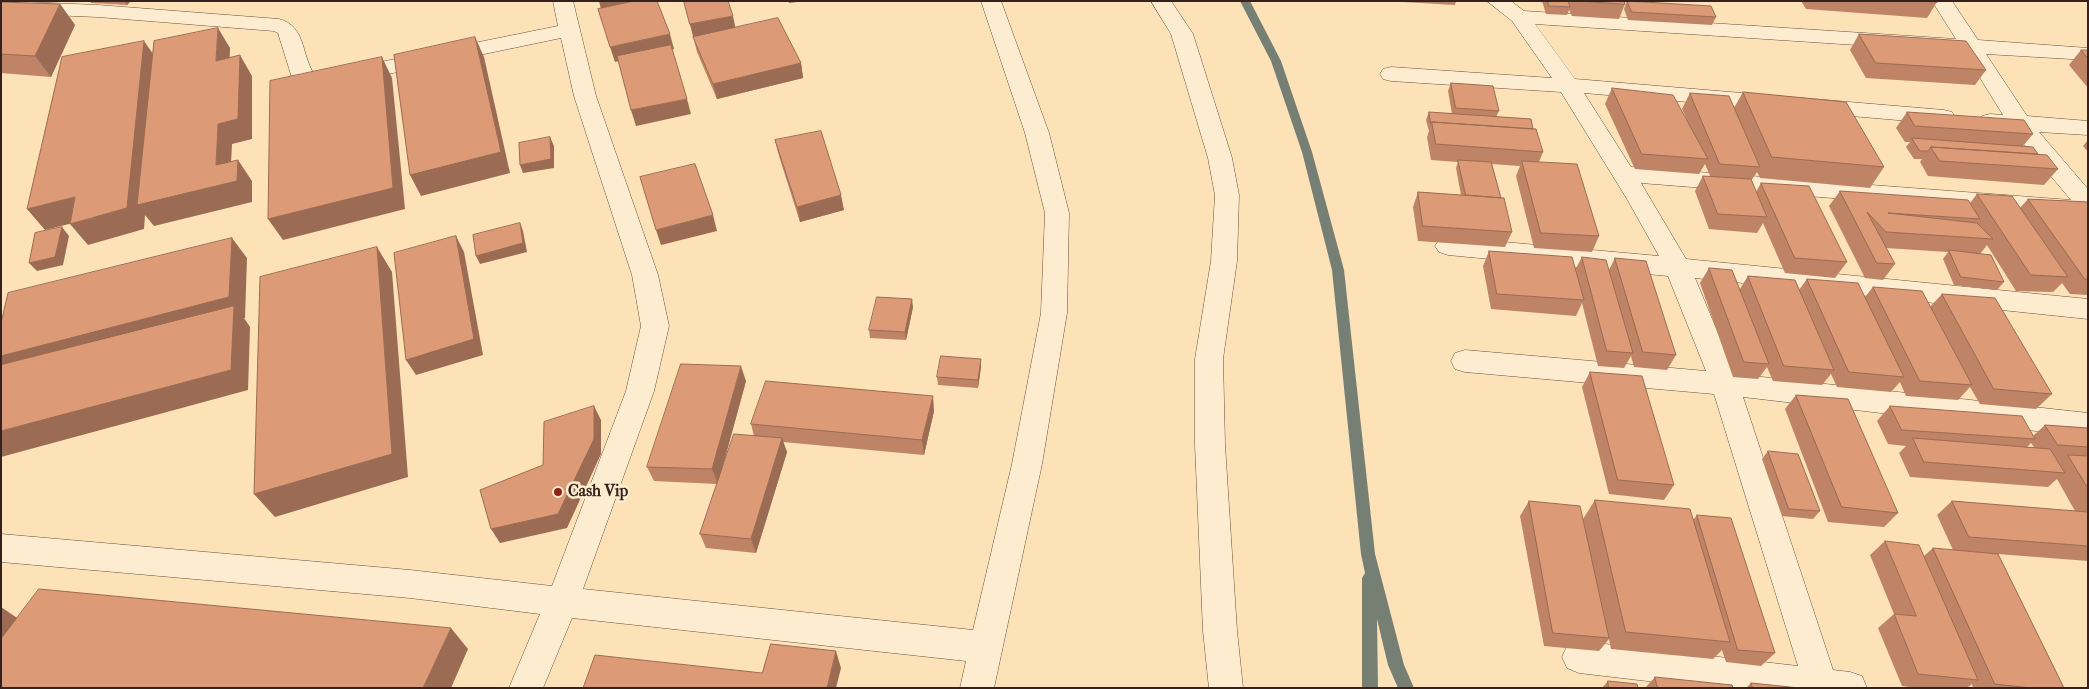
<!DOCTYPE html>
<html>
<head>
<meta charset="utf-8">
<style>
  body { margin:0 }
  #map { position:relative; width:2089px; height:689px; overflow:hidden; background:#fde1b7; font-family:"IM FELL French Canon",serif }
  canvas { display:block }
  .frame { position:absolute; inset:0; border:2px solid #372119; pointer-events:none }
</style>
</head>
<body>
<div id="map">
<canvas width="2089" height="689"></canvas>
<div class="frame"></div>
</div>
<script>
const ctx = document.querySelector('canvas').getContext('2d');
ctx.lineJoin = 'round';
function fill(path, color) { ctx.fillStyle = color; ctx.fill(path, 'evenodd'); }
function trace(path, color, width, dash) { ctx.strokeStyle = color; ctx.lineWidth = width; ctx.lineCap = dash ? 'butt' : 'round'; ctx.setLineDash(dash || []); ctx.stroke(path); }
function write(font, color, halo, rows, align = 'center') {
  ctx.font = font + ' "IM FELL French Canon",serif'; ctx.lineWidth = 5; ctx.setLineDash([]); ctx.textBaseline = 'middle'; ctx.strokeStyle = halo; ctx.fillStyle = color; for (const [text, x, y, turn = 0] of rows) {
    ctx.save(); ctx.translate(x, y); ctx.rotate((+turn || 0) * Math.PI / 180); ctx.textAlign = isNaN(turn) ? turn : align; if (halo) ctx.strokeText(text, 0, 0); ctx.fillText(text, 0, 0); ctx.restore();
  }
}
fill(new Path2D(`
  M1240,1H1250L1281,61L1312,152L1344,270L1375,554L1404,665L1414,688H1398L1388,665L1377,619L1378,688H1362V578L1365,573L1361,554L1332,270L1302,152L1271,61Z`), '#757f74');
const minor = new Path2D(`
  M1,1L98,5L279,19C306,26 301,54 314,74L326,73L558,26L553,1H573L596,96L658,275L669,326L654,391L583,589L973,630L1012,464L1041,313L1045,213L1025,133L981,1H1001L1049,133L1069,213L1067,313L1042,464L994,688H960L966,661L572,618L543,688H509L540,614L410,598L1,562V534L410,570L552,586L626,391L641,326L632,275L574,96L561,38L326,87C314,88 299,89 292,78L278,33L274,31L98,17L1,13Z
  M1151,1H1171L1193,34L1232,158L1239,195L1237,261L1223,359L1225,445L1237,631L1243,688H1209L1203,631L1195,445V359L1211,261L1215,195L1208,158L1171,34Z
  M1487,1H1511L1524,11L1956,39L1932,1H1952L1978,40L2088,48V60L1986,54L2027,116L2088,121V135L2039,132L2088,189V218L1641,183L1686,259L2088,299V319L1695,278L1735,374L2088,413V437L1743,397L1833,670L1850,672L1862,676L1867,688H1707L1579,673L1567,668L1562,657L1567,646L1579,641L1798,666L1714,394L1465,372L1455,369L1451,361L1455,353L1465,350L1706,371L1668,276L1448,255L1439,252L1435,246L1439,240L1448,237L1659,256L1627,199L1561,92L1391,81L1383,79L1380,74L1383,69L1391,67L1552,78L1512,21ZM1535,24L1964,52L2003,115L1990,114L1982,116L1979,121L1982,126L2012,130L2071,200L1631,167L1584,93L1944,124L1952,122L1955,117L1952,112L1944,110L1575,79Z`);
trace(minor, '#685140', 1);
fill(minor, '#feecd0');
fill(new Path2D(`
  M90,1H131L127,5L91,3Z
  M684,1L736,28L801,63L803,78L717,99L697,52Z
  M1403,1H1456L1455,5L1403,2Z
  M1542,1H1624L1625,4L1619,19L1572,16L1569,10L1567,15L1546,14Z
  M1627,1H1638L1716,17L1712,25L1628,20L1624,9Z
  M1801,1H1936L1937,2L1927,18L1806,9Z
  M1,2L60,4L75,25L51,77L1,73Z
  M1859,34L1986,70L1975,85L1866,78L1850,50Z
  M2081,50H2088V88L2069,65Z
  M1451,83L1499,111L1496,117L1533,129L1543,152L1539,162L1599,236L1592,252L1534,248L1516,176L1520,166L1492,164L1501,198L1512,232L1505,247L1418,241L1413,207L1418,192L1461,195L1456,168L1458,162L1431,160L1427,137L1429,131L1426,120L1429,112L1452,114L1448,91Z
  M1612,88L1687,120L1682,109L1690,93L1734,108L1743,92L1884,167L1870,188L1760,178L1757,172L1751,181L1756,192L1761,183L1847,262L1835,278L1785,273L1763,223L1757,233L1709,229L1695,191L1703,176H1710L1705,164L1699,174L1635,169L1605,104Z
  M1907,112L2033,134L2023,146L2038,154L2058,169L2044,185L1928,176L1920,162L1922,159H1914L1906,147L1910,142H1905L1896,128Z
  M775,140L844,210L800,222L779,156Z
  M2088,140V152L2083,146Z
  M1840,191L1970,203L1977,194L2020,208L2028,199L2088,202V295L2070,294L2062,283L2053,292L2016,291L1987,245L1980,254L2004,282L1997,290L1954,285L1943,259L1948,252L1886,248L1895,264L1883,280L1865,278L1829,206Z
  M1489,251L1575,270L1582,257L1609,270L1615,258L1676,355L1667,370L1634,367L1631,356L1624,368L1598,366L1582,303L1576,316L1491,309L1483,266Z
  M1709,268L1740,289L1748,276L1799,290L1807,279L1865,297L1873,287L1930,307L1942,294L2052,394L2036,409L1980,404L1970,387L1958,400L1906,396L1900,382L1891,392L1837,387L1831,374L1822,385L1773,381L1767,367L1758,379L1733,377L1700,283Z
  M913,307L906,340L870,338L869,330Z
  M981,359V367L978,388L938,385L937,377Z
  M1590,372L1674,485L1664,500L1609,494L1582,387Z
  M746,381L719,479L754,436L751,424L934,411L924,455L783,442L787,452L756,553L706,548L700,534L717,484L654,481L647,467Z
  M1796,395L1898,513L1884,527L1828,522L1785,409Z
  M1890,406L2033,436L2045,425L2088,428V561L1998,554L2064,688H1973L1972,684L1967,688H1916L1902,686L1878,628L1894,614L1870,555L1885,541L1924,556L1933,548L1953,550L1937,515L1952,501L2075,511L2057,479L2048,487L1910,477L1899,453L1906,446L1888,444L1877,421ZM2031,443L2034,447H2027Z
  M1768,451L1820,511L1813,519L1782,516L1762,459Z
  M1595,500L1694,519L1697,515L1775,653L1761,666L1726,662L1722,650L1713,659L1611,649L1609,639L1599,651L1544,646L1520,516L1529,501L1583,519Z
  M1655,677L1733,688H1645Z
  M1608,681L1638,688H1602Z
  M1751,683L1799,688H1746Z`), '#be8465');
fill(new Path2D(`
  M124,1H131L127,5Z
  M599,1H658L602,13Z
  M788,1H806L789,3Z
  M60,4L75,25L51,77L35,56Z
  M733,16L736,31L694,39L690,24Z
  M218,28L230,48L229,81L216,61Z
  M670,34L674,49L615,62L610,47Z
  M475,37L484,57L510,173L421,196L410,175Z
  M144,41L158,61L216,165L218,124L240,55L252,76V139L232,144L230,183L238,160L252,181V202L154,226L145,215L144,229L88,245L70,224Z
  M382,57L392,78L405,209L283,240L268,219Z
  M801,63L803,78L717,99L713,84Z
  M687,99L691,114L636,126L631,110Z
  M550,137L554,146V168L523,173L520,165Z
  M841,195L844,210L800,222L797,207Z
  M75,197L93,218L45,230L27,209Z
  M713,215L717,231L661,245L656,230Z
  M520,223L523,231L527,252L480,264L476,256Z
  M62,227L69,236L63,265L37,271L29,263Z
  M456,236L464,252L483,355L416,375L406,360Z
  M232,238L247,258L245,318H244L250,327L248,390L1,457V356Z
  M377,247L392,272L408,477L275,517L254,494Z
  M912,299L913,307L906,340L905,332Z
  M981,359V367L978,388V380Z
  M741,366L746,381L718,484L712,469Z
  M933,396L934,411L924,455L922,440Z
  M594,406L601,420V454L567,528L500,543L491,529Z
  M782,438L787,452L756,553L751,539Z
  M1,607L26,624L1,658Z
  M451,628L468,649L451,688H423Z
  M836,651L841,668L836,688H827Z`), '#9b6c53');
const building = new Path2D(`
  M634,1H657L670,34L610,47L598,9Z
  M684,1H728L733,16L690,24Z
  M1548,1H1568L1570,7L1549,6Z
  M1579,1H1624L1625,4Z
  M1627,1L1711,6L1716,17L1632,12Z
  M1919,1H1936L1937,2Z
  M1,2L60,4L35,56L1,54Z
  M778,18L801,63L713,84L693,37Z
  M218,28L216,61L240,55L238,119L218,124L216,165L238,160L237,181L137,205L154,41Z
  M1859,34L1966,41L1986,70L1876,63Z
  M475,37L501,152L410,175L394,55Z
  M144,41L127,208L70,224L75,197L27,209L62,57Z
  M671,45L687,99L631,110L617,56Z
  M2081,50H2088V58Z
  M382,57L393,188L268,219L270,81Z
  M1451,83L1493,86L1499,111L1456,108Z
  M1612,88L1673,95L1708,159L1642,154Z
  M1743,92L1846,102L1884,167L1772,157Z
  M1690,93L1729,96L1760,167L1720,164Z
  M1429,112L1531,119L1533,129L1432,122V123H1431Z
  M1907,112L2024,120L2033,134L1915,126Z
  M1432,122L1536,129L1543,152L1436,144Z
  M821,131L841,195L797,207L775,140Z
  M550,137L551,159L520,165L519,143Z
  M1912,138L2033,147L2038,154L1931,147L1928,151H1920Z
  M1931,147L2047,155L2058,169L1940,161Z
  M1458,160L1491,162L1501,198L1466,195Z
  M1522,161L1577,164L1599,236L1541,233Z
  M695,164L713,215L656,230L640,177Z
  M1703,176L1751,179L1767,217L1718,214Z
  M1761,183L1809,186L1847,262L1795,258Z
  M1840,191L1968,200L1980,219L1888,213L1977,223L1993,239L1886,232L1867,212L1895,264L1877,263Z
  M1418,192L1504,198L1512,232L1423,226Z
  M1977,194L2012,196L2068,277L2031,275Z
  M2028,199L2088,202V279H2085Z
  M520,223L523,243L476,256L473,235Z
  M62,227L55,257L29,263L35,233Z
  M456,236L474,339L406,360L394,253Z
  M232,238L229,297L1,356V323L8,293Z
  M377,247L392,454L254,494L260,277Z
  M1949,250L1991,255L2004,282L1961,277Z
  M1489,251L1572,257L1584,300L1497,294Z
  M1582,257L1606,260L1633,353L1607,351Z
  M1615,258L1646,261L1676,355L1643,352Z
  M1709,268L1732,270L1769,364L1744,362Z
  M1748,276L1795,280L1834,370L1784,366Z
  M1807,279L1858,283L1904,377L1849,372Z
  M1873,287L1922,291L1972,385L1920,381Z
  M1942,294L1995,298L2052,394L1994,389Z
  M877,297L912,299L905,332L869,330Z
  M234,306L231,370L1,431V365Z
  M941,356L981,359L978,380L937,377Z
  M681,364L741,366L712,469L647,467Z
  M1590,372L1642,376L1674,485L1618,480Z
  M766,381L933,396L922,440L751,424Z
  M1796,395L1848,399L1898,513L1842,507Z
  M594,406V439L558,514L491,529L480,490L543,465L544,422Z
  M1890,406L2022,416L2035,439L1902,430Z
  M2045,425L2088,428V447L2058,445Z
  M734,434L782,438L751,539L700,534Z
  M1913,438L2050,449L2065,473L1924,462Z
  M1768,451L1798,454L1820,511L1789,509Z
  M2068,455L2088,456V488Z
  M1595,500L1690,509L1730,642L1626,632Z
  M1529,501L1580,506L1609,638L1553,633Z
  M1952,501L2088,512V546L1969,537Z
  M1697,515L1731,518L1775,653L1738,650Z
  M1885,541L1919,545L1978,680L1918,674L1894,614L1916,616Z
  M1933,548L1998,554L2064,688H2031L1995,684Z
  M39,589L451,628L423,688H1V639Z
  M771,644L836,651L827,688H583L595,655L762,673Z
  M1655,677L1732,685L1733,688H1658Z
  M1608,681L1637,684L1638,688H1609Z
  M1751,683L1799,688H1753Z`);
fill(building, '#dd9a76');
trace(building, '#9b6c53', 1);
for (const [x, y, r, color] of [
  [558,492,5,"#8f2418"]
]) { const dot = new Path2D(); dot.arc(x, y, r, 0, 2 * Math.PI); ctx.fillStyle = color; ctx.fill(dot); trace(dot, '#feecd0', 2); }
write('bold 16px', '#372119', '#feecd0', [
  ["Cash Vip",568,492]
], 'left');
</script>
</body>
</html>
